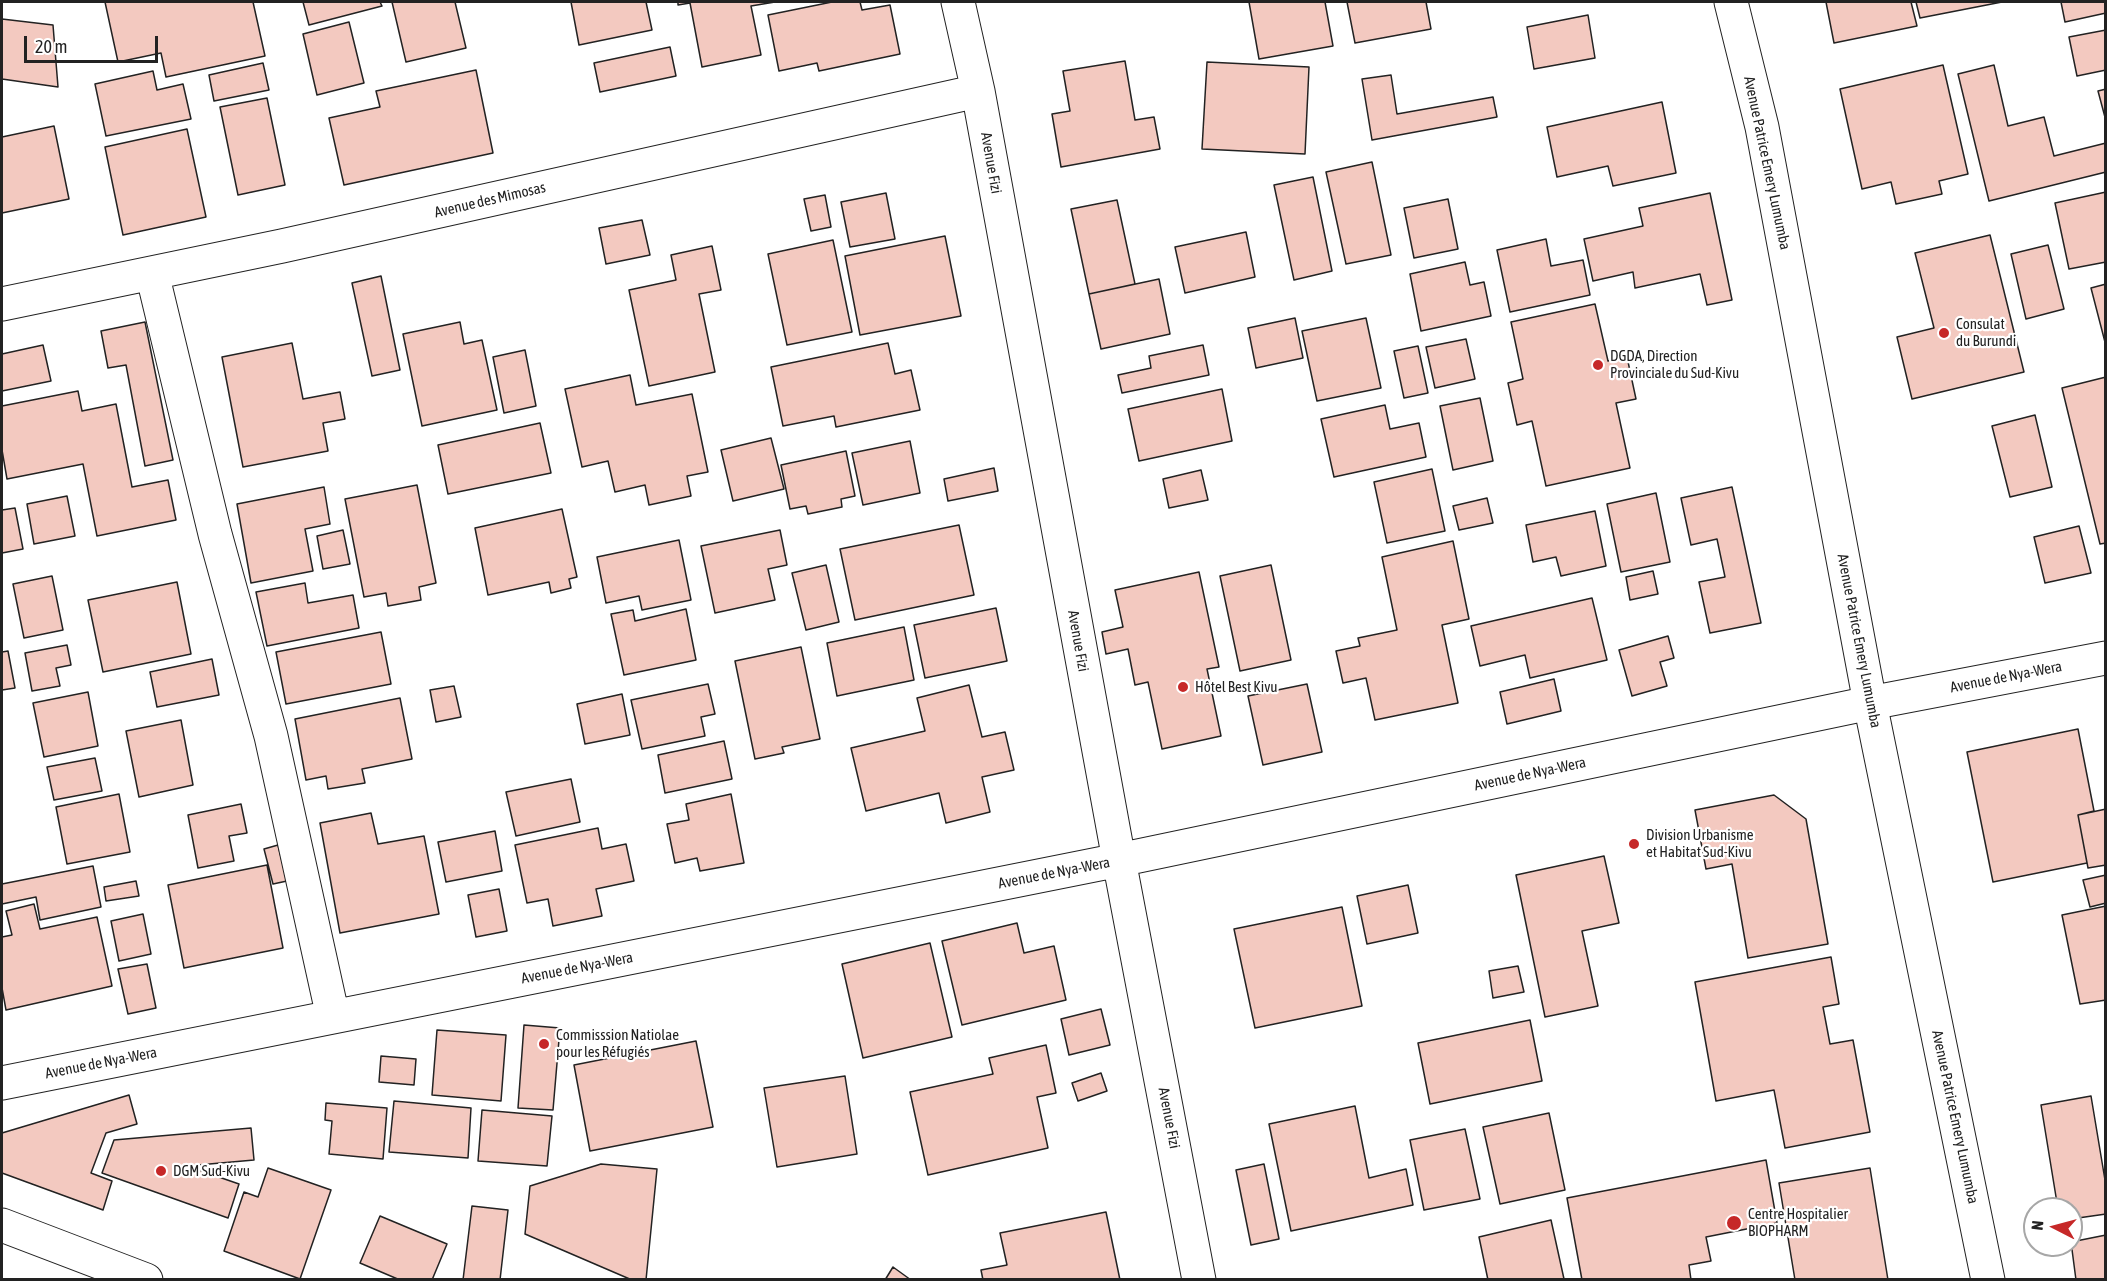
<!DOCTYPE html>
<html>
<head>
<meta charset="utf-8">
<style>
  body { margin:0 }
  #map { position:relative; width:2107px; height:1281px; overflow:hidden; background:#fff; font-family:"Asap Condensed",sans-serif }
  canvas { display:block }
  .frame { position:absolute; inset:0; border:3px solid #222; pointer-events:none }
  .north { position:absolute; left:2023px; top:1197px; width:60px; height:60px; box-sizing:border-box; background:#fff; border:2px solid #a7a7a7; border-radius:50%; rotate:276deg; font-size:16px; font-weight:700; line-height:24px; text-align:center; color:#222 }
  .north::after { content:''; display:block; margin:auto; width:21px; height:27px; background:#c62828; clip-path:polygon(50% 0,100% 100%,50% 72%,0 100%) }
  .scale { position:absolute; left:24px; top:36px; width:134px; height:27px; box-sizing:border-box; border:3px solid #222; border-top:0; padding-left:8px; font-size:18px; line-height:21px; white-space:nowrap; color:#222; -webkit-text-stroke:4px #fff; paint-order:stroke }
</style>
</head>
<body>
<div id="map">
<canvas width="2107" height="1281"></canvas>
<div class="frame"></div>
<div class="north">N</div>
<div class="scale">20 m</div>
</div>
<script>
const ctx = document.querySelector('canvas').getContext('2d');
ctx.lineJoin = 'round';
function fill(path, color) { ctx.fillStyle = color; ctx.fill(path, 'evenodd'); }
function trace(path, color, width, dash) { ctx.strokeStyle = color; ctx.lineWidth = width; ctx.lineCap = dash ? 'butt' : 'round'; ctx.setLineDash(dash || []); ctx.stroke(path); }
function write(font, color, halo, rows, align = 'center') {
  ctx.font = font + ' "Asap Condensed",sans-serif'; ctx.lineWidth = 4.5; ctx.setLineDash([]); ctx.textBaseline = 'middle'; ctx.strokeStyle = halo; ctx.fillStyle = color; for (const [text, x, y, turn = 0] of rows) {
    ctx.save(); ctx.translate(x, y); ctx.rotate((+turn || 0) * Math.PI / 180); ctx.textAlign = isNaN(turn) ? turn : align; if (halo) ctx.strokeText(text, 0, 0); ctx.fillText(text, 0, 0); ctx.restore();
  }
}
const building = new Path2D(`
  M105,2H253L265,56L166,77L161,53L118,62Z
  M303,2H380L382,6L309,25Z
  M392,2H455L466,48L406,62Z
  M571,2H646L652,30L579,45Z
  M678,2H775L751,6L761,55L702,67L690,3L678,5Z
  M832,2H860L862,10L890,5L900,54L819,71L817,63L779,71L768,15Z
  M1249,2H1325L1333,46L1259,59Z
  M1347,2H1426L1431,29L1355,43Z
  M1826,2H1911L1917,26L1834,43Z
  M1916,2H2002L1920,18Z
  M2061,2H2106V13L2065,22Z
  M1588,15L1595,58L1534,69L1527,27Z
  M2,19L53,25L58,87L2,79Z
  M349,22L364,83L317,95L303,34Z
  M2106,30V70L2077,76L2069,37Z
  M670,47L676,76L600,92L594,63Z
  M1125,61L1135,120L1154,117L1160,149L1061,167L1052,114L1070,111L1063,71Z
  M1207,62L1309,67L1305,154L1202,149Z
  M263,63L269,90L214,101L209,75Z
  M1943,65L1968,174L1939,181L1942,194L1896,204L1891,182L1862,189L1840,89Z
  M1994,65L2008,126L2044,117L2054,156L2106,143V172L1989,201L1958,74Z
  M476,70L493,153L344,185L329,118L380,107L376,91Z
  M153,71L157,90L183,84L191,119L106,136L95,84Z
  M1391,75L1397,114L1493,97L1497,117L1372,140L1362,79Z
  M2106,89V121L2098,91Z
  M267,98L285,185L238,195L220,107Z
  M1662,102L1676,173L1613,186L1608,166L1557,177L1547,127Z
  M54,126L69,199L2,213V137Z
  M187,129L206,217L123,235L105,147Z
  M1372,162L1391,255L1346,264L1326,172Z
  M1313,177L1332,271L1294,280L1274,185Z
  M2106,192V262L2069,269L2055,203Z
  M886,193L895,239L850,247L841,202Z
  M1710,193L1732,300L1707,305L1700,274L1635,288L1633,272L1593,281L1584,239L1643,226L1639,208Z
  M825,195L831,227L811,231L804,199Z
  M1448,199L1458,249L1414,258L1404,208Z
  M1117,200L1135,284L1089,294L1071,209Z
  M642,220L650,255L606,264L599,228Z
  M1246,232L1255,277L1185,293L1175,247Z
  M1990,235L2024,372L1912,399L1897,337L1934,328L1915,253Z
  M945,236L961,316L860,335L845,256Z
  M1546,239L1551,266L1583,260L1590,295L1510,312L1497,250Z
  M833,240L852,332L787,345L768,254Z
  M2048,245L2064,309L2026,319L2011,254Z
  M712,246L721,290L699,294L715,372L649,386L629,290L676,280L671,255Z
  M1465,262L1470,285L1484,282L1491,316L1421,331L1410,274Z
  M381,276L400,370L372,376L352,283Z
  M1159,279L1170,334L1101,349L1089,294Z
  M2106,284V346L2091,288Z
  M1595,304L1608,361L1627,357L1636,399L1616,403L1630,468L1546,486L1532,421L1517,425L1508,383L1523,379L1511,322Z
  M1295,318L1303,358L1256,368L1248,328Z
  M1366,318L1381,388L1317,401L1302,331Z
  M145,322L173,460L145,466L126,365L108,368L101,331Z
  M460,322L464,344L482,340L497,410L422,426L403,334Z
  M1466,339L1475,379L1435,388L1426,347Z
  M292,343L303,399L340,392L345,419L323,423L328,451L243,467L222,357Z
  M888,343L895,374L911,370L920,410L836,427L834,416L783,426L771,367Z
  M43,345L51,381L2,391V354Z
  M1203,345L1209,375L1122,393L1118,375L1151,368L1149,356Z
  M1418,346L1428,393L1404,398L1394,351Z
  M525,350L536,406L504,413L493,357Z
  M630,375L636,405L692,394L708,472L687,476L691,496L649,505L645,485L615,492L608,461L582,467L565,389Z
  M2106,377V543L2100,544L2062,388Z
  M1222,389L1232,441L1139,461L1128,409Z
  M78,391L82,411L116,404L132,487L168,480L176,520L97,536L83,464L7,479L2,450V406Z
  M1480,398L1493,461L1453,470L1440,406Z
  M1385,405L1390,429L1419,423L1426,457L1334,477L1321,419Z
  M2035,415L2052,487L2010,497L1992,426Z
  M540,423L551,473L448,494L438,445Z
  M771,438L784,489L733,501L721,450Z
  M910,441L920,493L863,505L852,453Z
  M846,451L855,496L841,499L842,507L808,514L806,506L790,509L781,465Z
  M994,468L998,491L948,501L944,479Z
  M1432,469L1445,531L1387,543L1374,482Z
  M1201,470L1208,500L1169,508L1163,479Z
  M417,485L436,583L419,587L421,600L388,606L386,593L364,597L345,499Z
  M324,487L330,524L305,529L313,571L251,583L237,504Z
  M1732,487L1761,623L1710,633L1699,582L1725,577L1717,539L1691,545L1681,498Z
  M1656,493L1670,562L1621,572L1607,504Z
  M67,496L75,536L34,544L27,504Z
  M1487,498L1493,523L1459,530L1453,506Z
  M15,508L23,549L2,553V510Z
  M562,509L577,577L569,579L571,588L551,593L549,582L488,595L475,528Z
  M1595,511L1606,566L1561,576L1556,557L1533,562L1526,525Z
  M959,525L974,595L855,620L840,549Z
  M2079,526L2091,573L2045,583L2034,537Z
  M343,530L350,564L323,569L317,536Z
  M780,530L787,565L768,569L775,600L715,613L701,546Z
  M679,540L691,600L642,610L639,596L606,603L597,557Z
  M1453,541L1469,619L1442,625L1458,703L1375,720L1366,678L1343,683L1336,651L1360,646L1358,638L1397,630L1382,557Z
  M826,565L839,622L806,630L792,573Z
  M1271,565L1291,660L1240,671L1220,576Z
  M1653,571L1658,594L1630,600L1626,577Z
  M1199,572L1219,667L1207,669L1221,736L1162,749L1148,682L1135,685L1128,649L1106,654L1102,632L1123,627L1115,590Z
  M52,576L63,630L24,638L13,584Z
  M177,582L191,654L103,672L88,600Z
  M305,583L308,603L353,595L359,628L267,646L256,592Z
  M1592,598L1607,660L1530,678L1525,655L1480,666L1471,626Z
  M996,608L1007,661L925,678L914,625Z
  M686,609L696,660L624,675L611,614L633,610L635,621Z
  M904,627L914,680L837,696L827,643Z
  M381,632L391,684L286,704L276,652Z
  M1668,636L1674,658L1660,662L1667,686L1632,696L1619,650Z
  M67,645L71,665L56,668L60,686L32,691L25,653Z
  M801,647L820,739L782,747L784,753L755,759L735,661Z
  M8,651L15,688L2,690V652Z
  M212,659L219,695L157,707L150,672Z
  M1554,679L1561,711L1507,724L1500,692Z
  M708,684L715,714L701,717L705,736L642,749L631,700Z
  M1307,684L1322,752L1263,765L1248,696Z
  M969,685L982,737L1005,732L1014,770L982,777L990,812L946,823L939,793L866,811L851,748L925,731L917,698Z
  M454,686L461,717L436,722L430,690Z
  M88,692L98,746L44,757L33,703Z
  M622,694L630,735L585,744L577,704Z
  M400,698L412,759L362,769L365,783L328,789L326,776L306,780L295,719Z
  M181,720L193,785L139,797L126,731Z
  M2078,729L2094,811L2078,815L2087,863L1993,882L1967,752Z
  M724,741L732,779L665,793L658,755Z
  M95,758L102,791L54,800L47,767Z
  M571,779L580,822L516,836L506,792Z
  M119,794L130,852L67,864L56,807Z
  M731,794L744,863L700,871L697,858L675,863L667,824L689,820L686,804Z
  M1774,795L1806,819L1828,944L1748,958L1732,864L1706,869L1695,810Z
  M241,804L247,833L229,836L234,861L198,868L188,815Z
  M2106,809V865L2088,868L2078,815Z
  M371,813L378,844L424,836L439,914L340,933L320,823Z
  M598,828L602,849L626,844L634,881L596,889L602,916L553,926L548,899L527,903L515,845Z
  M495,831L502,871L446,882L438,842Z
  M278,845L287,881L273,884L264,849Z
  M1604,856L1619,923L1582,931L1598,1006L1545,1017L1516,875Z
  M267,865L283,948L184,968L168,885Z
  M93,866L101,907L40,920L36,897L2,904V884Z
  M2106,875V903L2090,907L2083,880Z
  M136,881L139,896L106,901L104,887Z
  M1408,885L1418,933L1367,944L1357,896Z
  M499,889L507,931L476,937L468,895Z
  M34,904L40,929L97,917L112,986L6,1010L2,988V937L12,935L6,911Z
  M2106,906V1000L2080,1004L2062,915Z
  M1342,907L1362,1006L1255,1028L1234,929Z
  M143,914L151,954L119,961L111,921Z
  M1017,923L1024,953L1054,946L1066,1000L962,1025L942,941Z
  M930,943L952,1037L863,1058L842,964Z
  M1831,957L1839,1004L1823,1007L1830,1044L1853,1040L1870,1132L1785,1148L1774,1090L1716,1101L1695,982Z
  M147,964L156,1008L128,1014L118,969Z
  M1518,966L1524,992L1493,998L1489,971Z
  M1101,1009L1110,1045L1069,1055L1061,1019Z
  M1530,1020L1542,1081L1430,1104L1418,1043Z
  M524,1025L560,1028L553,1110L518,1108Z
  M437,1030L506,1035L501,1101L432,1095Z
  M696,1041L713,1127L590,1151L574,1065Z
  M1046,1045L1056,1093L1037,1097L1048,1148L928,1175L910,1092L993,1074L989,1058Z
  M381,1056L416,1059L414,1085L379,1082Z
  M1101,1073L1107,1091L1078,1101L1072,1083Z
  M845,1076L857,1154L777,1167L764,1088Z
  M129,1095L137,1124L106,1133L91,1173L112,1181L103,1210L2,1173V1133Z
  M2091,1096L2106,1186V1214L2071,1219V1209H2058L2041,1105Z
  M394,1101L471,1108L468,1158L389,1152Z
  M326,1103L387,1108L383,1159L329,1154L332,1121L325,1120Z
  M1355,1106L1369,1178L1406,1169L1413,1205L1291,1231L1269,1124Z
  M482,1110L552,1116L547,1166L478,1161Z
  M1549,1113L1565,1190L1500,1204L1483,1127Z
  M251,1128L254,1160L187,1166L239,1184L228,1218L102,1173L114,1140Z
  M1465,1129L1480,1199L1424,1210L1410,1140Z
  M1766,1160L1777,1223L1706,1237L1711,1261L1689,1265L1691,1280H1582L1567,1198Z
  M601,1164L657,1169L646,1280H632L525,1234L530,1186Z
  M1264,1164L1279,1239L1251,1245L1236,1170Z
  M268,1168L331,1190L300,1279L224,1251L244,1192L258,1197Z
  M1870,1168L1888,1280H1795L1779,1183Z
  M472,1206L508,1210L500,1280H463Z
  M1106,1212L1120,1280H983L981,1270L1007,1265L1000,1233Z
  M380,1216L447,1244L432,1280H400L360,1263Z
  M1551,1220L1564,1279L1488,1280L1479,1237Z
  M2106,1235V1280H2076L2071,1242Z
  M893,1267L911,1280H885Z`);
fill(building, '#f3c9c0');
trace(building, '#222', 1.5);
const minor = new Path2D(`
  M958,2L978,91L1119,860L1199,1280
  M152,273L215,534L271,736L333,1017
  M2,304L282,246L978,91
  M2,1083L1119,860L1870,703L2106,658
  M2,1225L146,1280`);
const major = new Path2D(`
  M1731,2L1762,127L1870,703L1988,1280`);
trace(minor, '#222', 35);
trace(major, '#222', 35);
trace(minor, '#fff', 33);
trace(major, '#fff', 33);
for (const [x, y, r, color] of [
  [1944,333,6,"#c62828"],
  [1598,365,6,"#c62828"],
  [1183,687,6,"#c62828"],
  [1634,844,6,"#c62828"],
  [544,1044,6,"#c62828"],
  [161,1171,6,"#c62828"],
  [1734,1223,8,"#c62828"]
]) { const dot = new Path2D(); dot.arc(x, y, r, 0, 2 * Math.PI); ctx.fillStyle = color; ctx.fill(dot); trace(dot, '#fff', 2); }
write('15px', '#222', '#fff', [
  ["Avenue Fizi",991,163,80],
  ["Avenue Patrice Emery Lumumba",1767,163,78],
  ["Avenue des Mimosas",490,200,-13],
  ["Avenue Fizi",1078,641,80],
  ["Avenue Patrice Emery Lumumba",1859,641,79],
  ["Avenue de Nya-Wera",2006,677,-11],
  ["Avenue de Nya-Wera",1530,774,-12],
  ["Avenue de Nya-Wera",1054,873,-11],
  ["Avenue de Nya-Wera",577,968,-11],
  ["Avenue de Nya-Wera",101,1063,-11],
  ["Avenue Patrice Emery Lumumba",1955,1117,78],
  ["Avenue Fizi",1169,1118,79]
]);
write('15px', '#222', '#fff', [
  ["Consulat",1956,324],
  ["du Burundi",1956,341],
  ["DGDA, Direction",1610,356],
  ["Provinciale du Sud-Kivu",1610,373],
  ["Hôtel Best Kivu",1195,687],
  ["Division Urbanisme",1646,835],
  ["et Habitat Sud-Kivu",1646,852],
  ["Commisssion Natiolae",556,1035],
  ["pour les Réfugiés",556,1052],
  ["DGM Sud-Kivu",173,1171],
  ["Centre Hospitalier",1748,1214],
  ["BIOPHARM",1748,1231]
], 'left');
</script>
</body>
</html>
